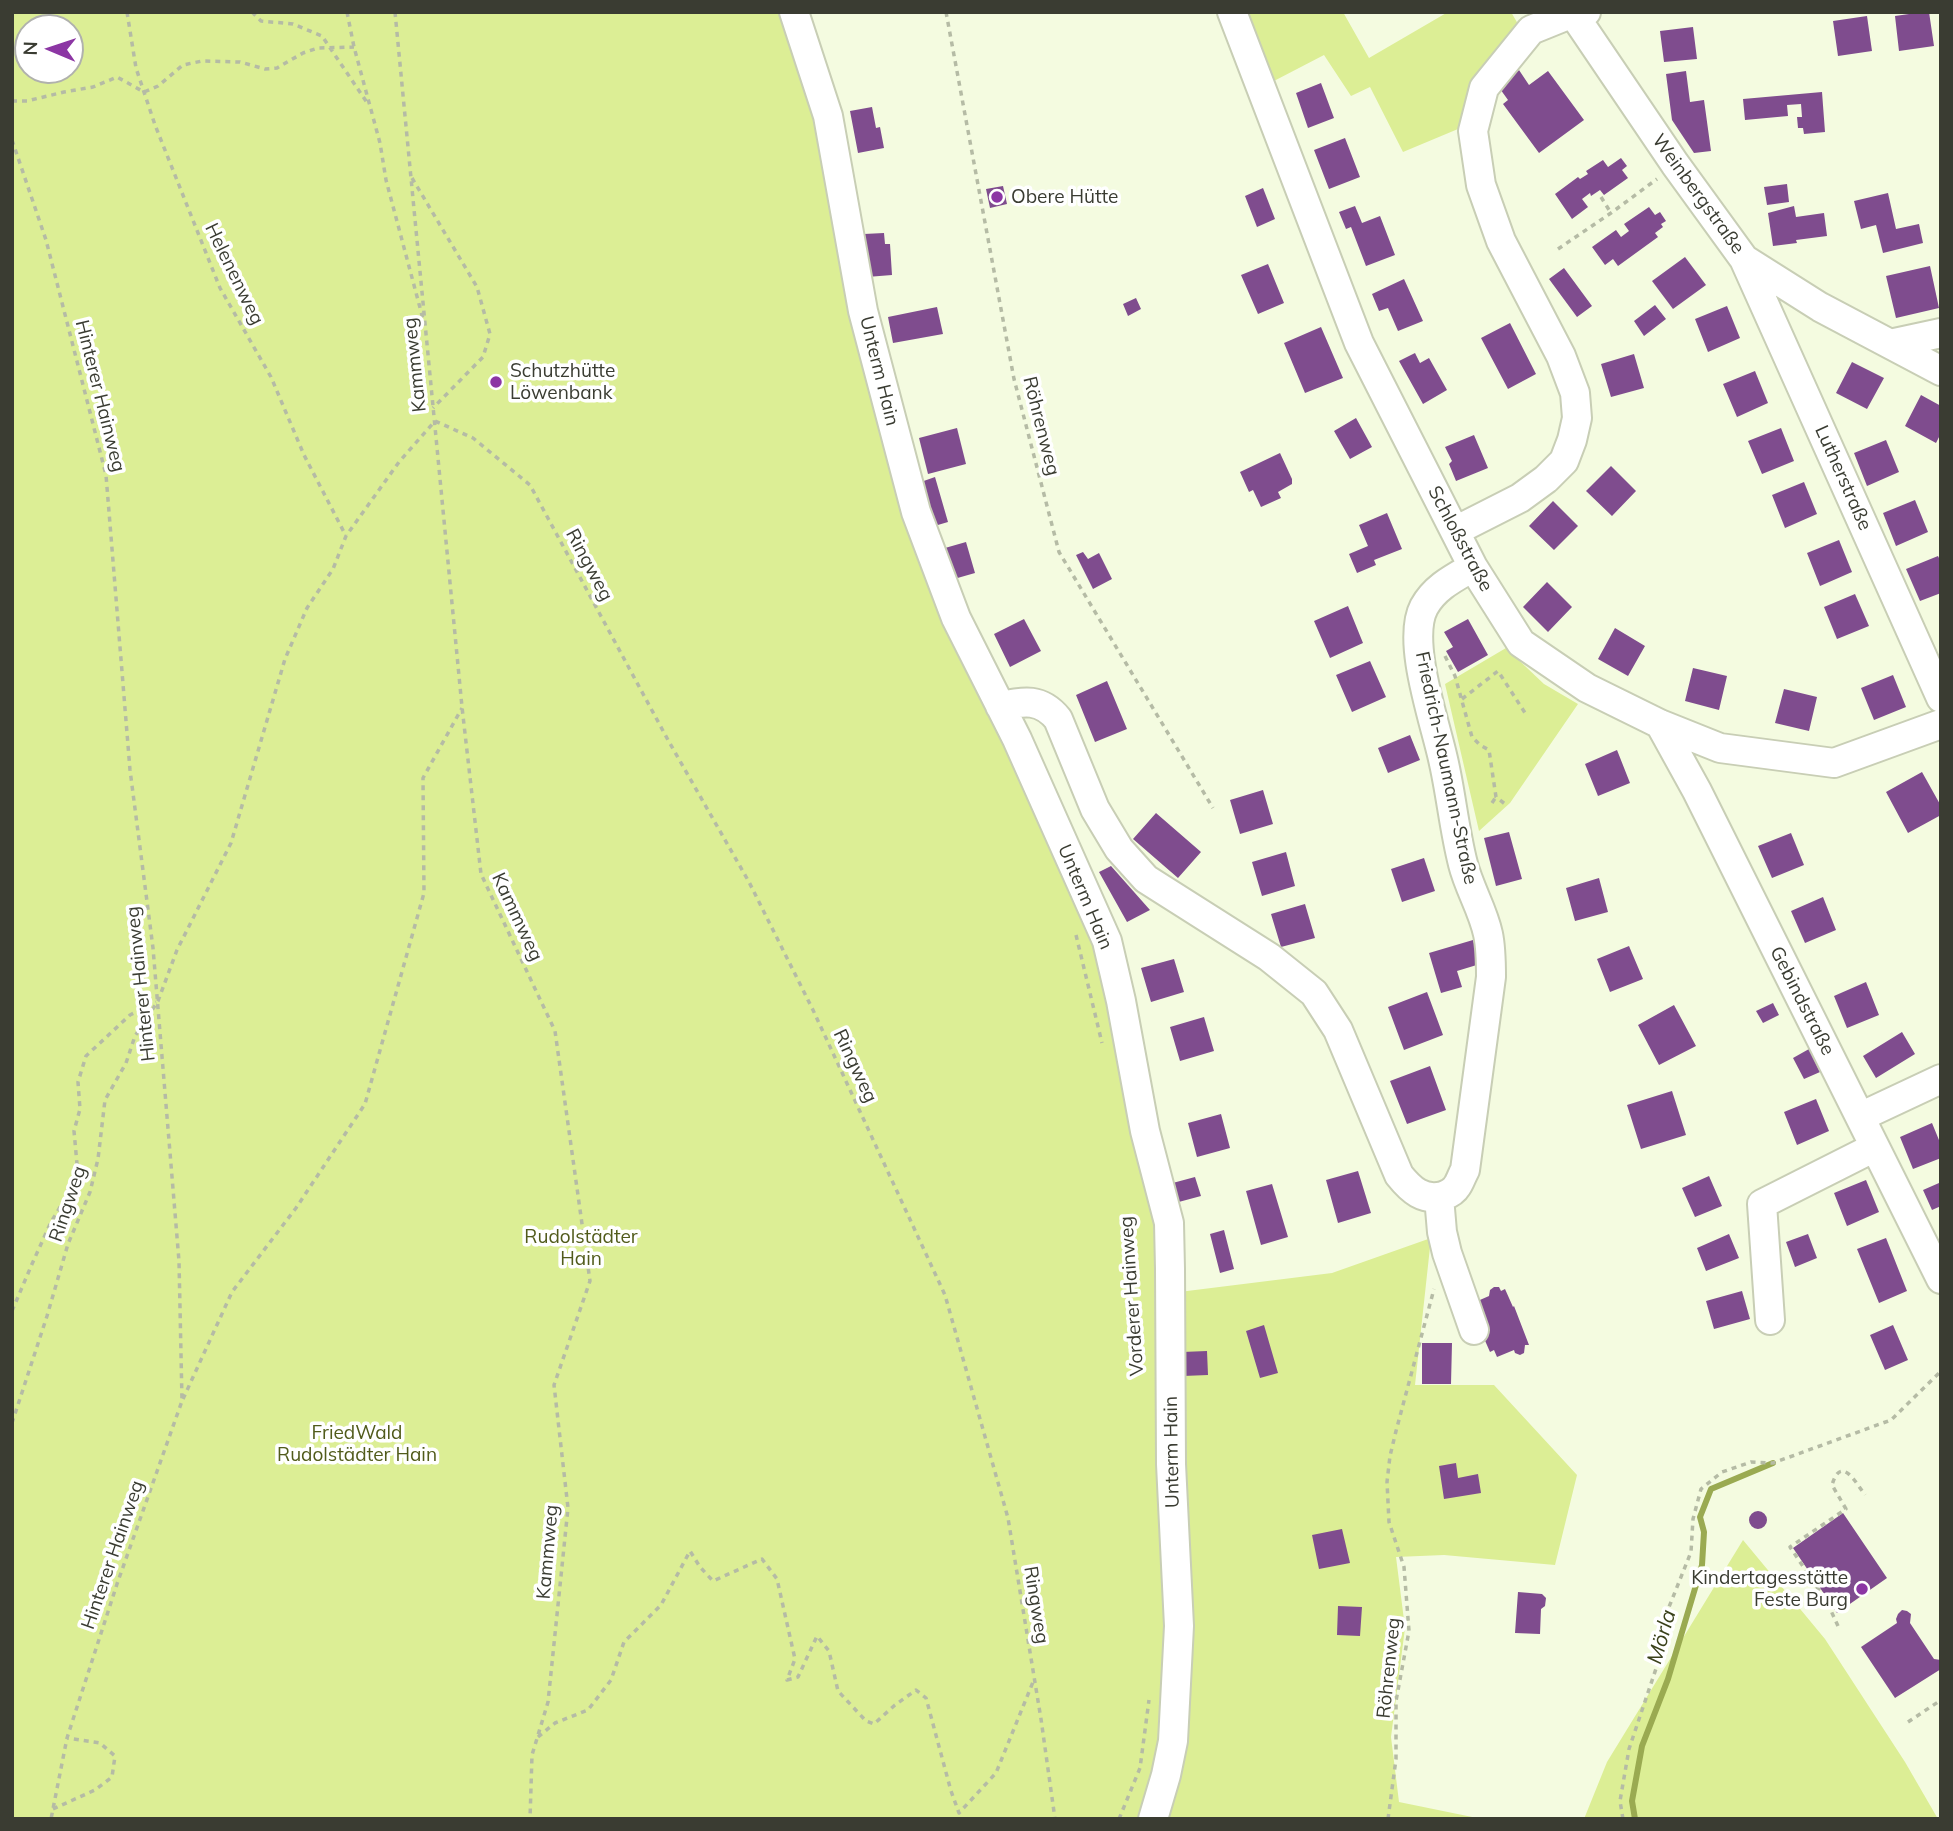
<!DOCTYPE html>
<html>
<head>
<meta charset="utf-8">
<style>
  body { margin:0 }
  #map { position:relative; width:1953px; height:1831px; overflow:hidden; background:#f4fbe0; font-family:Mulish,sans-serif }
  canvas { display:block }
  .frame { position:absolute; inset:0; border:14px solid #3a3c32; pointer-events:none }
  .north { position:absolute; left:14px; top:14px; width:70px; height:70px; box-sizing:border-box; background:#fff; border:2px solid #b0b1ad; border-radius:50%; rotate:272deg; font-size:19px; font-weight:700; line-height:28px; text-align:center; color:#3a3c32 }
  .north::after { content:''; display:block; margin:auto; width:24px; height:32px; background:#8c36a4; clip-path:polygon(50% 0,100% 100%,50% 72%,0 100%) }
</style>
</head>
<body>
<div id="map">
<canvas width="1953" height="1831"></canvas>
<div class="frame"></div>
<div class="north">N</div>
</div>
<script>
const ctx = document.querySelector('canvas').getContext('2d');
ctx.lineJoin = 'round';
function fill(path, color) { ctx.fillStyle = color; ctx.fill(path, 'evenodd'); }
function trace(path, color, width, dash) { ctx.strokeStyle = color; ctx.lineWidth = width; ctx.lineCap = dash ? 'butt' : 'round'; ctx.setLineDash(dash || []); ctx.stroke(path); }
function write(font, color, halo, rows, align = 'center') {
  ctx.font = font + ' Mulish,sans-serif'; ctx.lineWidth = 7; ctx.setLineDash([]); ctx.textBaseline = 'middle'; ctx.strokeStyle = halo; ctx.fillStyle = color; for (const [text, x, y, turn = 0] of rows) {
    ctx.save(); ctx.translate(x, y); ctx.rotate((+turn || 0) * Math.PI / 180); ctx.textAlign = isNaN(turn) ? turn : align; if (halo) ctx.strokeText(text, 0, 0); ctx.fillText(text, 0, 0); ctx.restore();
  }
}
fill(new Path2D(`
  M12,12H784L818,104L897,470L1077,893L1106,971L1164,1238L1170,1590L1154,1819H12ZM28,28H70V70H28Z
  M1243,12H1343L1369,58L1448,12H1511L1518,24L1469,86L1458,129L1403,152L1370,87L1351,96L1324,55L1272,82Z
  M1506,648L1544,684L1578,704L1510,803L1479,831L1445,684Z
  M1431,1238L1415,1385H1494L1577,1475L1555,1565L1444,1555L1396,1557L1405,1628L1391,1737L1399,1802L1482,1819H1167L1179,1292L1332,1273Z
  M1743,1540L1825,1639L1905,1762L1938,1819H1584L1607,1762Z`), '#dcee95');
trace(new Path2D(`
  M1635,1819L1632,1801L1642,1746L1668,1679L1702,1565L1704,1532L1700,1517L1711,1489L1773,1463`), '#9aaa51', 6);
fill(new Path2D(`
  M1923,12H1929L1934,46L1899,51L1895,16Z
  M1867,16L1872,51L1838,56L1833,21Z
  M1693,27L1697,59L1664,62L1660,31Z
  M1519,70L1529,85L1548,71L1584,120L1539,153L1503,104L1508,100L1498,86Z
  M1686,71L1690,102L1704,100L1711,151L1694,153L1672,120L1666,74Z
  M1321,83L1334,118L1308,128L1296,93Z
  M1822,92L1825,132L1804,134L1803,128H1798L1797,117H1802L1801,104L1787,105L1788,116L1745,120L1743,99Z
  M872,107L876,128L880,127L884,148L858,153L850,111Z
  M1345,138L1360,177L1329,189L1314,150Z
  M1621,158L1627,166L1622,170L1628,178L1604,195L1600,190L1591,196L1590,193L1582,199L1588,207L1572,219L1555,194L1578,177L1580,179L1588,174L1586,171L1603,160L1608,167Z
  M1787,184L1789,202L1767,205L1764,187Z
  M1003,186L1007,204L990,208L986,189Z
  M1263,188L1275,219L1257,227L1245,196Z
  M1888,193L1896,229L1919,224L1923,243L1883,253L1876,225L1861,229L1854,201Z
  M1355,206L1362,223L1380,216L1395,255L1366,266L1351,227L1346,229L1339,212Z
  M1794,206L1796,217L1824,213L1827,236L1796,240L1797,243L1773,246L1768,213Z
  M1649,207L1655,215L1660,212L1666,221L1661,224L1663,227L1655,233L1658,237L1618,266L1613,259L1605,265L1592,247L1616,230L1621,237L1629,231L1624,224Z
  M884,233L885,244H890L892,275L867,277L864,234Z
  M1685,257L1706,285L1673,309L1652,281Z
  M1268,264L1284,303L1258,314L1241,275Z
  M1930,266L1939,308L1896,318L1886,276Z
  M1564,268L1592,306L1577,317L1549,279Z
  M1404,279L1423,321L1398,331L1388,308L1379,311L1372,294Z
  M1136,298L1141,309L1128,316L1123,304Z
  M1655,305L1666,319L1644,336L1634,321Z
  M1727,306L1740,338L1708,352L1695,319Z
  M937,307L943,334L893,343L888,317Z
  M1510,323L1536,374L1508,389L1481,338Z
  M1321,327L1343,378L1305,393L1284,343Z
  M1415,353L1420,363L1429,358L1447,390L1423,404L1399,361Z
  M1634,354L1644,388L1611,397L1601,364Z
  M1852,362L1884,378L1867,409L1836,393Z
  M1755,371L1768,403L1737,417L1723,384Z
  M1921,395L1941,406V433L1936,443L1905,426Z
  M1356,418L1372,447L1350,459L1334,431Z
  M957,428L966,464L928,474L919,438Z
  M1781,428L1794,461L1762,474L1748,441Z
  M1474,435L1488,468L1456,481L1449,464L1452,461L1445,447Z
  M1886,440L1899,472L1867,486L1854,453Z
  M1280,453L1292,479V484L1278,492L1281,498L1261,507L1253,490L1249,492L1240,472Z
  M1611,466L1636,491L1612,516L1586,491Z
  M935,477L948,522L931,527L918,483Z
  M1804,482L1817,514L1785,528L1772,495Z
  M1915,500L1928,532L1896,546L1883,513Z
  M1553,501L1578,526L1554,550L1529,526Z
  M1387,513L1402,549L1374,560L1376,565L1357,573L1349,554L1368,546L1359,525Z
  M1839,540L1852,572L1820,586L1807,553Z
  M966,542L975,573L954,579L945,548Z
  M1083,552L1088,559L1099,553L1112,579L1093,589L1076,555Z
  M1938,556L1941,562V593L1920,601L1906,569Z
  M1547,582L1572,607L1548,632L1523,607Z
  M1855,594L1869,626L1837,639L1824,607Z
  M1348,606L1363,643L1330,658L1314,621Z
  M1024,619L1041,651L1010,667L994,634Z
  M1468,619L1488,655L1458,672L1446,651L1453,647L1444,632Z
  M1615,628L1645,646L1628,676L1598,659Z
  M1370,661L1386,697L1352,712L1336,675Z
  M1693,668L1727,676L1719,710L1685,701Z
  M1893,675L1906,707L1874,720L1861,688Z
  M1107,681L1127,729L1095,742L1076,695Z
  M1784,689L1817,697L1809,731L1775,723Z
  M1410,735L1420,760L1388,773L1378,748Z
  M1617,750L1630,783L1598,796L1585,764Z
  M1922,772L1941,806V815L1908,833L1886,792Z
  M1263,790L1273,824L1240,834L1230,800Z
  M1156,813L1201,852L1178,878L1133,839Z
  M1509,832L1522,879L1496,886L1484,838Z
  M1791,833L1804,865L1772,878L1758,846Z
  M1286,852L1295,886L1262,896L1252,862Z
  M1424,858L1435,891L1402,902L1391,869Z
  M1111,866L1150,910L1127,922L1099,872Z
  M1599,878L1608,912L1575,921L1566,888Z
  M1823,897L1836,930L1805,943L1791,911Z
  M1305,904L1315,938L1281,947L1271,914Z
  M1473,940L1480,964L1457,971L1462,987L1441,993L1429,953Z
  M1629,946L1643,979L1610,992L1597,959Z
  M1174,959L1184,992L1151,1002L1141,968Z
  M1866,982L1879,1015L1847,1028L1834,996Z
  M1427,992L1443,1035L1404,1050L1388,1007Z
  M1773,1003L1779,1015L1763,1023L1756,1011Z
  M1674,1005L1696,1046L1659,1065L1638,1025Z
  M1204,1017L1214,1051L1180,1061L1170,1027Z
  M1902,1032L1915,1054L1876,1078L1863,1056Z
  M1809,1049L1820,1072L1804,1079L1793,1058Z
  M1430,1066L1446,1110L1407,1124L1390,1081Z
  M1672,1091L1686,1135L1641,1149L1627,1105Z
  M1816,1099L1829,1131L1797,1145L1784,1112Z
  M1221,1114L1230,1148L1197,1157L1188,1123Z
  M1932,1123L1941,1145V1158L1913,1169L1900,1137Z
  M1358,1171L1371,1213L1338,1223L1326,1180Z
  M1709,1176L1722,1206L1695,1217L1682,1188Z
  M1195,1177L1201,1196L1175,1203L1169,1184Z
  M1866,1180L1879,1212L1847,1226L1834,1193Z
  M1939,1183L1941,1187V1206L1932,1210L1923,1190Z
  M1272,1184L1288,1237L1261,1245L1246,1191Z
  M1224,1230L1234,1269L1220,1273L1210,1234Z
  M1729,1234L1739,1258L1706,1271L1697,1248Z
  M1808,1234L1817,1258L1795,1267L1786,1242Z
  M1886,1238L1907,1291L1879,1303L1857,1249Z
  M1494,1287H1499L1501,1291L1505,1289L1513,1307L1514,1306L1529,1345H1525L1524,1353L1520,1355L1515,1353L1514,1350L1497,1357L1494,1350L1490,1352L1483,1336L1487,1334L1473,1303L1489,1296L1490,1290Z
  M1742,1291L1750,1319L1714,1329L1706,1301Z
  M1264,1325L1278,1373L1260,1378L1246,1331Z
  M1893,1325L1908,1360L1885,1370L1870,1335Z
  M1422,1343H1452L1451,1384H1422Z
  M1207,1351L1208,1375L1183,1376L1182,1352Z
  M1456,1463L1458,1478L1478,1474L1481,1493L1444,1499L1439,1466Z
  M1749 1520a9 9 0 1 1 18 0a9 9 0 1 1-18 0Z
  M1843,1513L1887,1578L1837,1613L1793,1548Z
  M1342,1529L1350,1563L1319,1569L1312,1535Z
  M1518,1592L1542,1594L1546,1598L1545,1606L1541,1609L1540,1634L1515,1633Z
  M1338,1606L1362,1607L1360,1636L1337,1635Z
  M1902,1610L1907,1611L1911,1614L1910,1623L1934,1659L1941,1660V1669L1895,1698L1861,1647L1897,1623L1896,1619L1898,1614Z`), '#7f4c8e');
const minor = new Path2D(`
  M794,12L828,116L863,311L916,512L956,618L1017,739L1107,941L1121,1001L1145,1131L1169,1223L1170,1269L1171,1464L1179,1626L1173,1741L1166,1775L1153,1819
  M1232,12L1359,343L1473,567L1521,643L1587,688L1660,724L1720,748L1834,763L1941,724
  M1572,12L1675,164L1744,259L1820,307L1941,371
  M1744,259L1941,698
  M1890,344L1941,333
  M1455,531L1520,498L1546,479L1564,461L1572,440L1577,418L1575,393L1561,356L1501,241L1481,185L1473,131L1484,88L1531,30L1573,13L1586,12
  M1000,706C1024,701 1041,698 1058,719L1095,809L1119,849L1146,879L1269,957L1314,993L1338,1030L1399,1175C1411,1190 1423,1201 1443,1196C1449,1194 1454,1191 1457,1186C1460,1182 1462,1175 1465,1170L1491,977C1491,963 1491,948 1488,934C1483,910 1469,888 1463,864C1454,829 1451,793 1443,759C1435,722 1406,641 1424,607C1435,587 1454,578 1473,567
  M1660,724L1697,791L1941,1279
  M1860,1117L1941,1079
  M1439,1197L1442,1232L1447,1253L1474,1330
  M1770,1320L1762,1204L1875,1147`);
trace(minor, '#c8ceb5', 32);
trace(new Path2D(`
  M127,12L136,68L155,125L220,288L271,377L304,455L346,536
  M252,12L261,21L293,24L322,36L368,104
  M347,12L354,47L380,143L386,180L423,319
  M395,12L462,707L481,874L555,1031L590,1281L554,1385L568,1508L548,1702L532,1755L530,1819
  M946,12L1014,379L1059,552L1213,808
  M12,101H27L64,92L93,87L117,77L144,92L158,86L183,65L202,61L240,62L265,69L277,68L303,53L318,48L354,47
  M12,140L46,240L106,475L130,770L153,948L179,1261L182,1401L117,1584L67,1738L51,1819
  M412,178L477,287L490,334L483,357L433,408
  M1601,197L1611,213
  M1558,249L1611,213L1657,179
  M1445,656L1455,676L1472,737L1480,745L1489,750L1496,797L1505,804
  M1462,699L1498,671L1527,716
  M1492,803L1496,797
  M1076,935L1102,1043
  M12,1311L32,1264L51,1222L65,1199L77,1164L74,1131L80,1109L78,1082L86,1056L130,1015L156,1002
  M183,1399L232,1292L296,1208L365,1104L424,893L423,778L462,708
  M12,1423L47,1316L68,1244L90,1192L98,1159L105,1100L126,1063L135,1036L158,1001L177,950L231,843L285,659L307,608L333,569L346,536L399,462L435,421L473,438L530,485L668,740L749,882L813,1010L945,1295L1008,1518L1041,1719L1055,1819
  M1838,1626L1827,1602L1790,1547L1846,1509L1832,1485C1841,1454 1856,1483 1865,1495
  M1908,1722L1941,1700
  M538,1737L555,1723L588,1710L611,1680L624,1642L661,1605L690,1551L700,1567L713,1581L762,1559L777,1579L795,1659L787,1680L798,1677L817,1636L829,1651L838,1691L866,1721L874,1724L895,1705L916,1690L926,1698L951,1791L959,1813L996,1773L1033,1682
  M53,1809L95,1790L112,1777L115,1756L100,1743L67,1738
  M1119,1819L1140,1768L1149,1700
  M1388,1819L1396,1759V1701L1409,1631L1404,1567L1389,1522L1387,1482L1390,1456L1396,1431L1434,1289
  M1623,1819L1620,1801L1629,1749L1668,1633L1669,1607L1691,1552L1693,1519L1701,1489L1722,1472L1751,1462L1773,1463L1891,1420L1941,1371`), '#b5bba5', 3.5, [5, 5]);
trace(minor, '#fff', 28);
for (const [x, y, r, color] of [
  [997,197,7,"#8c36a4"],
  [496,382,7,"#8c36a4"],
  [1862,1589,7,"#8c36a4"]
]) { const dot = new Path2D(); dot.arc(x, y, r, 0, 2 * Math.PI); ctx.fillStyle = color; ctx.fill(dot); trace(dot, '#fff', 2.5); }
write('19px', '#3a3c32', '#fff', [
  ["Weinbergstraße",1698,194,54],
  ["Helenenweg",234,274,64],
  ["Kammweg",415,365,-96],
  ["Unterm Hain",879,371,76],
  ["Hinterer Hainweg",100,396,76],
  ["Röhrenweg",1041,426,76],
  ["Lutherstraße",1843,478,66],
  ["Schloßstraße",1460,539,62],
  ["Ringweg",589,565,62],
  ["Friedrich-Naumann-Straße",1446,768,78],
  ["Unterm Hain",1085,897,67],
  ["Kammweg",517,917,65],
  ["Hinterer Hainweg",141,984,-96],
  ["Gebindstraße",1802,1001,63],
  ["Ringweg",855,1066,65],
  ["Ringweg",68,1204,-71],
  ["Vorderer Hainweg",1132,1296,-94],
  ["Unterm Hain",1172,1452,-91],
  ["Kammweg",548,1552,-85],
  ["Hinterer Hainweg",113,1555,-71],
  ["Ringweg",1036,1605,81],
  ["Röhrenweg",1389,1668,-84]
]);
write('19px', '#3a3c32', '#fff', [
  ["Obere Hütte",1011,197],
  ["Schutzhütte",510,371],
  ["Löwenbank",510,393],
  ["Kindertagesstätte",1848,1578,"right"],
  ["Feste Burg",1848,1600,"right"]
], 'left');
write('19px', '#515b1b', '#fff', [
  ["Rudolstädter",581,1237],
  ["Hain",581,1259],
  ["FriedWald",357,1433],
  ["Rudolstädter Hain",357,1455]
]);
write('italic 21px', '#3a411b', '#fff', [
  ["Mörla",1662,1637,-74]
]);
</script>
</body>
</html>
